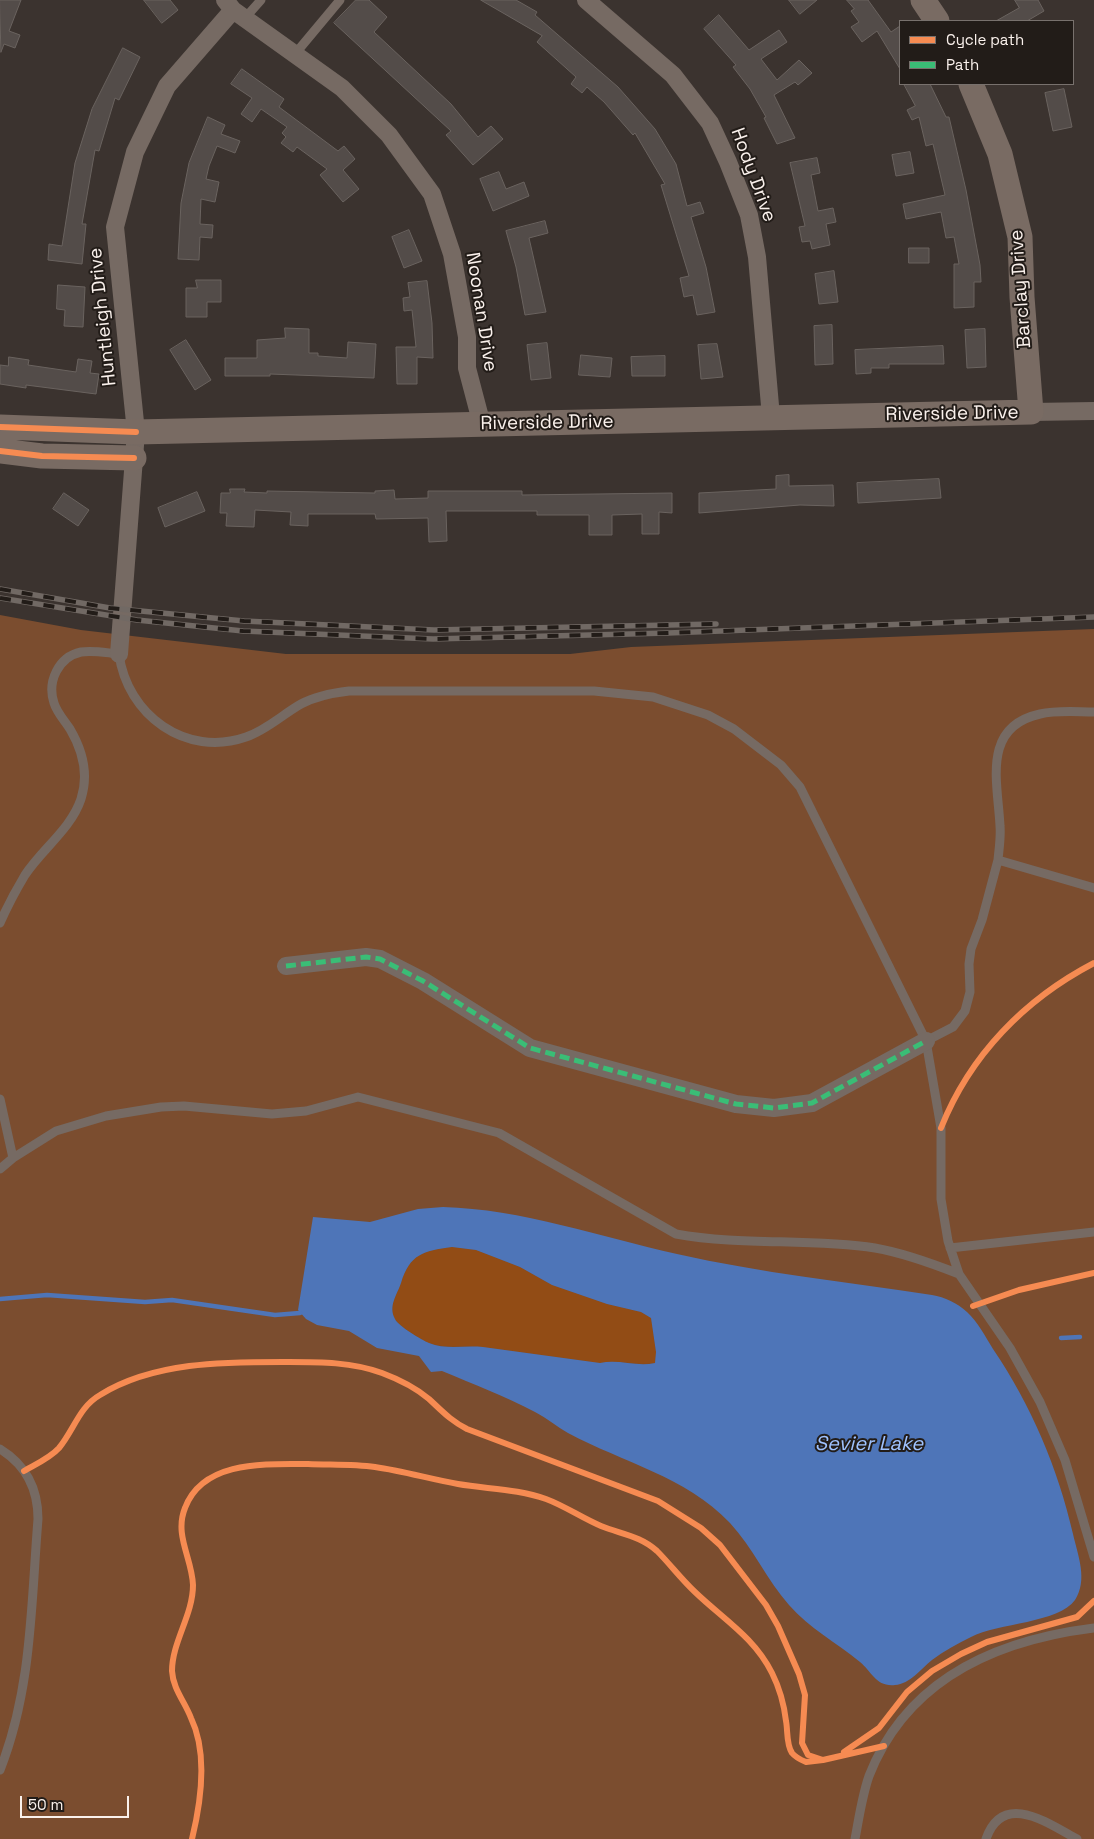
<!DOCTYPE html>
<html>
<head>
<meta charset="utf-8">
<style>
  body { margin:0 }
  #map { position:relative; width:1094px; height:1839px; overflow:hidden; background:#3b332f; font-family:"Space Grotesk",sans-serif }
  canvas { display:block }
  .legend { position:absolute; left:899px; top:20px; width:175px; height:65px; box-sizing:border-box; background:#221c18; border:1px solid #78716d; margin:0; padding:6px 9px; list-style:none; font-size:15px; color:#faf1ec }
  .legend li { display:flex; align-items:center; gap:10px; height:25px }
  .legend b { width:25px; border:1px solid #78716d }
  .scale { position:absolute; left:20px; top:1796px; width:109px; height:22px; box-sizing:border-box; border:2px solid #faf1ec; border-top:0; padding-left:6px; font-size:15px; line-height:18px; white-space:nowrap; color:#faf1ec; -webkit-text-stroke:4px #221c18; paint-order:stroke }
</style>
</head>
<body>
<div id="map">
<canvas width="1094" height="1839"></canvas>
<ul class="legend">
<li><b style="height:6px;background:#f68b52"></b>Cycle path</li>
<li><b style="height:6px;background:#3abd76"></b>Path</li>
</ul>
<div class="scale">50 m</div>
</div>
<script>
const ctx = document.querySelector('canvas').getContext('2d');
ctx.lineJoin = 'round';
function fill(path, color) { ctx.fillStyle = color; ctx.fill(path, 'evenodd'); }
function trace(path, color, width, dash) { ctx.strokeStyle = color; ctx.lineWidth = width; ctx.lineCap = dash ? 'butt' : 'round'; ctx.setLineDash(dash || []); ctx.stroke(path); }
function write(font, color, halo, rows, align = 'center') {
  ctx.font = font + ' "Space Grotesk",sans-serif'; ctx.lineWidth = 4; ctx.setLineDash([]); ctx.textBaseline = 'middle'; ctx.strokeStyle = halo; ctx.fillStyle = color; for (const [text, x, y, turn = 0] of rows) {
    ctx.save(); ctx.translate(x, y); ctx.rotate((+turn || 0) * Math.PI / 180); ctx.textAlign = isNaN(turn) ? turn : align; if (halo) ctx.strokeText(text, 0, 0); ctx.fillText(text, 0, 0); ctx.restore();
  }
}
fill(new Path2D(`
  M0,615L81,630L286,654H570L631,647L1094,629V1839H0Z`), '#7b4d2f');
fill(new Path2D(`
  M452,1247L476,1250L520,1267L552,1285L607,1304L641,1312L651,1318L656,1352L655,1363C636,1366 619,1359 600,1363C561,1358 522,1352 483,1347C465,1345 446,1349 429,1343C422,1340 399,1326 395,1319C388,1307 397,1295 401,1283C410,1254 423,1251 452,1247Z`), '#924c15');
fill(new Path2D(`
  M443,1207C521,1209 601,1237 677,1254C761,1273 847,1282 932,1295C945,1297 957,1303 967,1312C978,1322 985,1336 993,1349C1031,1405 1058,1468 1073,1534C1078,1556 1088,1580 1075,1600C1059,1623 998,1623 971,1637C957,1644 944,1651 932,1660C921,1669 910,1684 895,1685C876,1687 872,1672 860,1662C837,1643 809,1628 789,1605C767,1580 753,1548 730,1523C685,1476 624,1463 568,1433C557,1427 547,1418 535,1412C505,1396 473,1384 442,1371L431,1372L419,1356L377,1348L349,1331L317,1325L306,1319L298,1310L313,1217L370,1222L418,1209ZM452,1247L476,1250L520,1267L552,1285L607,1304L641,1312L651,1318L656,1352L655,1363C636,1367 619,1359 600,1363C561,1358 522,1352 483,1347C465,1345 446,1350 429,1343C422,1340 398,1326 395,1319C388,1306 397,1295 401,1283C410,1254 423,1251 452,1247Z`), '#4e75b8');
trace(new Path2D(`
  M0,1299L47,1295L145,1302L172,1300L275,1315L300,1313
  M1061,1338L1080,1337`), '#4e75b8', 4.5);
const building = new Path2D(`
  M0,0H21L9,31L20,35L15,48L4,44L1,52Z
  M144,0H170L178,10L162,23Z
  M356,0H369L387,17L374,32L451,104L478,137L491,126L503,139L473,165L446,135L451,131L334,23Z
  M481,0H516L537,12L535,15L618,87L655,129L676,164L687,206L700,202L704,213L691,217L706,267L715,312L697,315L693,295L684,297L680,278L689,276L661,185L665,184L635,133L633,135L604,102L587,87L582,93L571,84L576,77L537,42L542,36Z
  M789,0H817L800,14Z
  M847,0H868L891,32L900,26V69L877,31L862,42L851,27L859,22L851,11L854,9Z
  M1015,0H1038L1044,11L1027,21H996L1019,8Z
  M719,15L749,50L779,30L787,42L761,59L777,80L799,60L812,73L798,85L795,82L774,95L795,138L777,144L764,118L766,117L750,89L733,67L736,65L704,29Z
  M123,48L140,57L119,100L115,98L99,151L95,150L82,224H86L82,264L48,260L49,244L62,246L75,163L92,109Z
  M242,69L284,99L279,107L338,151L344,146L355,159L343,170L359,189L343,202L320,175L327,169L297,147L293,152L281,143L286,137L282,133L287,127L261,109L252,122L241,114L252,98L231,84Z
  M904,84H930L946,117H949L966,190L980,265L981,282H974V307L954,308V264H959L954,237L946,238L941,212L906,219L903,204L945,195L933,144L926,146L919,117L912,120L907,110L915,106Z
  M1064,89L1072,127L1053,131L1045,93Z
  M208,117L225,125L221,134L240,141L235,153L217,146L209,166L206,179L219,182L215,202L201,199L200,224L213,225L212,238L200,237L199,260L178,259L181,203L189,163Z
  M910,152L914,173L896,176L892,155Z
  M817,158L820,173L811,175L818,211L833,208L836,222L826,224L830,245L812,249L810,241L802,242L799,227L805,226L790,163Z
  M499,172L506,189L524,182L529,196L493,211L480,179Z
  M545,221L548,233L529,238L546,312L525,315L516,267L506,231Z
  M409,230L422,261L404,268L392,237Z
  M909,248H929V263H909Z
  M834,271L838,302L819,304L815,274Z
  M196,280H221V302H207V317H186V288H197Z
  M427,281L432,323L433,358L417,357V384H397L396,347H416L412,310L404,311L403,298L410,297L408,283Z
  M58,285L85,287L83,327L64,326L65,310L57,309Z
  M832,325L833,364L815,365L814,326Z
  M285,328L309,329V353H318V356L347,358L348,342L376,344L374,378L270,374V376H225V358H257V340L285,338Z
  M985,329L986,367L967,368L965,330Z
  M186,340L211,380L195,390L170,350Z
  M547,343L551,378L531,380L527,345Z
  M717,344L723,377L701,379L698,345Z
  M943,346L944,364H889V368H871V373L856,374L855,350Z
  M581,355L612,358L610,377L579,375Z
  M665,356V376H632L631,357Z
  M9,357L29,360L28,365L76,372L78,359L92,361L90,373L99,374L96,394L26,385V388L0,384V365L8,366Z
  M789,475V486L833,485L834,506L800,505L699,513V493L776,489V476Z
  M939,479L941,498L858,503L857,483Z
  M230,489H245L244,492L267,493V491L375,493V491L394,490L395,499L428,498V491H522V495L672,493V513L659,512V534H642V514L612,515V535H589V515H537V511H446L447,541L429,542L428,518L376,519L375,514H308V526L290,525L291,512L255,510L254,527L226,526L227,513H220L221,493H230Z
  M197,492L205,511L165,527L158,508Z
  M64,493L89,510L78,526L53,509Z`);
fill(building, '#534c49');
trace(building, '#6a635f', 1);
trace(new Path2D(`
  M245,18L261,0
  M295,54L340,0
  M1094,712C1077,712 1057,710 1040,714C981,727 998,783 1000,826C1001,837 999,849 998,860L1094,888
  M0,923C7,907 16,890 25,875C42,849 71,829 81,799C89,774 83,751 70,729C65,721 57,713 54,703C47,682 58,657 81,652C93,650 107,653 119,654C127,715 186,758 246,737C267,730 283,714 301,704C316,696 332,693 349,691H594L653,697L708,715L734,729L781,765L800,787L926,1041L941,1128V1199L948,1241L959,1274L1010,1348L1040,1402L1065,1460L1094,1557
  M926,1041L953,1027L965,1011L970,992L969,964L971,949L982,920L998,860
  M0,1099L13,1158
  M0,1169L13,1158L56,1131L106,1116L161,1107L184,1106L272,1114L306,1111L358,1097L499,1133L676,1234C742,1246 809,1238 875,1248C904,1253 931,1263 959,1274
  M950,1248L1094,1232
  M0,1449C26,1465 38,1489 38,1519C31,1605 32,1689 0,1770
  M855,1839C859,1818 862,1796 869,1776C907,1679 997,1640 1094,1628
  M986,1839C1003,1790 1049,1824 1077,1839`), '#766a63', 9);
trace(new Path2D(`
  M225,0L233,10L342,88L389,135L432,194L452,254L467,337V368L482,425
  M586,0L673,75L710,123L728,162L749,215L757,257L771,417
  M1031,412L1094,411
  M119,654L136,432L115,227L135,152L167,86L233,10
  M286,966L366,957L380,959L423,981L530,1048L736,1104L774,1108L812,1103L926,1041`), '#766a63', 18);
trace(new Path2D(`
  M923,0L937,21
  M0,427L136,432L1031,412L1022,297L1020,237L1000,154L971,84
  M0,451L42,456L134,458`), '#796b63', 25);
const rail = new Path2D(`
  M0,589L110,608L244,621L434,630L716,624
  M0,598L137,620L243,631L433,639L668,633L1094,617`);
trace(rail, '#716964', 5.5);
trace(rail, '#221c18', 4, [11]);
trace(new Path2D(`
  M286,966L366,957L380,959L423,981L530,1048L736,1104L774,1108L812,1103L926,1041`), '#3abd76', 5, [10, 5]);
trace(new Path2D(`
  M0,427L136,432
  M0,451L42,456L134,458
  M941,1128C970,1055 1025,999 1094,963
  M973,1306L1019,1290L1094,1273
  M24,1471C36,1464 50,1458 59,1448C74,1430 79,1407 100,1395C155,1361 227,1362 289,1362C320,1362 352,1362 382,1373C398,1379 416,1388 429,1399C442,1411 451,1421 467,1429L658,1501L701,1528L720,1545L766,1605L778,1626L799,1674L805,1695L802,1743L808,1755L823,1760L884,1746
  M844,1752L879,1728L907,1692L932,1671L961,1654L987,1642L1077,1617L1094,1601
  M192,1839C201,1802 208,1753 191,1718C185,1702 173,1689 172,1671C172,1642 193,1615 193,1585C192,1558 174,1535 185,1508C203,1460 266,1464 308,1464C330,1465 353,1464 375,1467C403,1471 430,1479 458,1484C487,1489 518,1489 546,1499C565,1506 582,1518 601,1526C621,1534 641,1536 657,1551C670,1564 681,1579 695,1592C723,1619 754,1637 772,1673C779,1687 784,1704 786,1721C788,1731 786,1744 792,1753C796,1758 801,1760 806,1762L823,1760`), '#f68b52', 6);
write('19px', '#faf1ec', '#221c18', [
  ["Hody Drive",753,175,70],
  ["Barclay Drive",1021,289,-94],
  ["Noonan Drive",481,312,81],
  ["Huntleigh Drive",103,317,-96],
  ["Riverside Drive",952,414,-1],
  ["Riverside Drive",547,423,-1]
]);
write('italic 20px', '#9fc2fe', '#221c18', [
  ["Sevier Lake",869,1445]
]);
</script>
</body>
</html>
